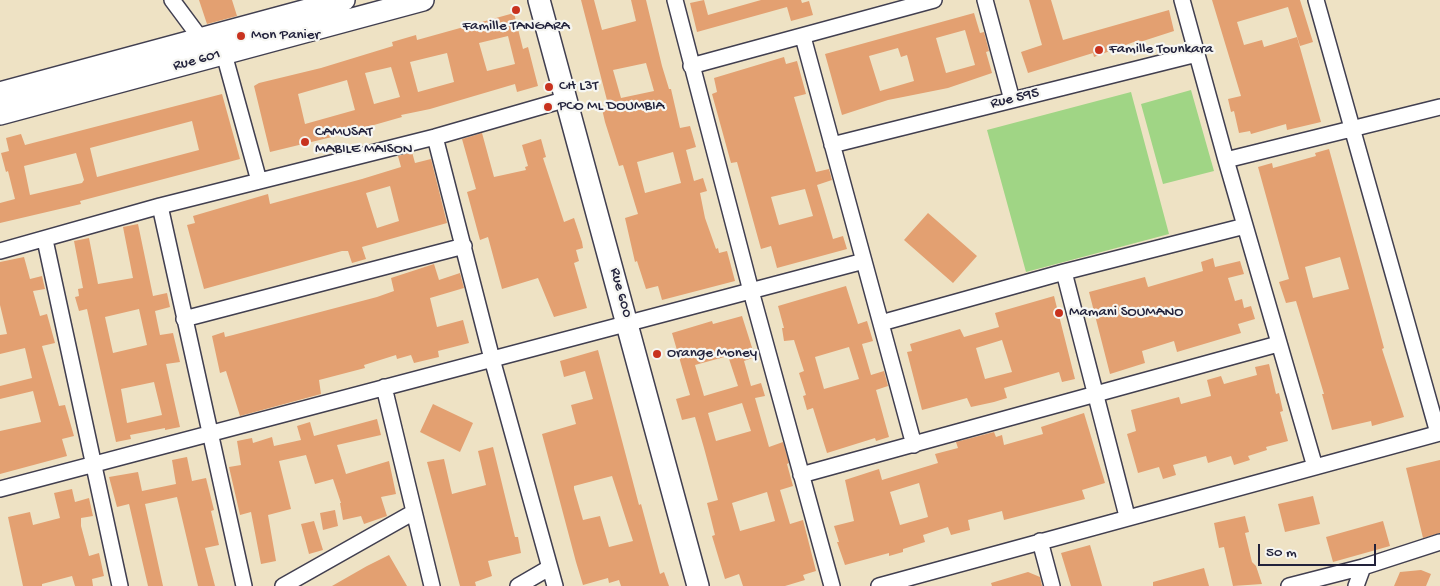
<!DOCTYPE html>
<html>
<head>
<meta charset="utf-8">
<style>
  body { margin:0 }
  #map { position:relative; width:1440px; height:586px; overflow:hidden; background:#eee2c4; font-family:"Gochi Hand",sans-serif }
  canvas { display:block }
  .scale { position:absolute; left:1258px; top:544px; width:118px; height:22px; box-sizing:border-box; border:2px solid #22223b; border-top:0; padding-left:6px; font-size:15px; line-height:18px; white-space:nowrap; color:#22223b; -webkit-text-stroke:4px #f6f6f2; paint-order:stroke }
</style>
</head>
<body>
<div id="map">
<canvas width="1440" height="586"></canvas>
<div class="scale">50 m</div>
</div>
<script>
const ctx = document.querySelector('canvas').getContext('2d');
ctx.lineJoin = 'round';
function fill(path, color) { ctx.fillStyle = color; ctx.fill(path, 'evenodd'); }
function trace(path, color, width, dash) { ctx.strokeStyle = color; ctx.lineWidth = width; ctx.lineCap = dash ? 'butt' : 'round'; ctx.setLineDash(dash || []); ctx.stroke(path); }
function write(font, color, halo, rows, align = 'center') {
  ctx.font = font + ' "Gochi Hand",sans-serif'; ctx.lineWidth = 4.5; ctx.setLineDash([]); ctx.textBaseline = 'middle'; ctx.strokeStyle = halo; ctx.fillStyle = color; for (const [text, x, y, turn = 0] of rows) {
    ctx.save(); ctx.translate(x, y); ctx.rotate((+turn || 0) * Math.PI / 180); ctx.textAlign = isNaN(turn) ? turn : align; if (halo) ctx.strokeText(text, 0, 0); ctx.fillText(text, 0, 0); ctx.restore();
  }
}
fill(new Path2D(`
  M1191,90L1214,171L1163,184L1141,104Z
  M1131,92L1169,234L1026,272L987,130Z`), '#a0d585');
fill(new Path2D(`
  M199,0H232L237,16L207,24Z
  M581,0H594L602,30L636,21L631,0H646L662,66L669,89H671L680,128L690,126L696,147L686,150L694,181L703,178L707,191L700,193L705,218L716,249L718,248L719,253L727,251L735,281L662,300L658,286L646,289L637,261L635,262L625,218L638,214L623,165L619,166L605,122L602,109L609,108ZM646,63L654,91L621,98L613,70ZM673,152L681,183L645,193L637,162Z
  M704,0L708,15L761,0H801L802,3L809,1L813,15L791,21L787,7L697,32L690,3Z
  M1029,0H1051L1063,40L1169,10L1174,31L1140,42L1139,40L1094,57L1093,53L1028,73L1021,52L1042,45Z
  M1212,0H1300L1313,42L1300,46L1288,7L1237,22L1244,45L1262,40L1264,47L1297,37L1321,122L1287,130L1286,124L1251,134L1250,131L1239,133L1234,111L1231,112L1228,99L1241,96Z
  M514,13L523,49L528,47L538,86L517,92L515,84L430,109L401,115L402,117L332,137L270,152L254,86L259,83L321,68L393,46L392,42L416,35L417,40ZM508,36L515,64L487,71L479,43ZM447,53L454,82L418,92L410,62ZM391,67L400,97L374,104L365,73ZM347,80L355,110L305,124L298,94Z
  M974,13L980,33L984,32L989,51L986,52L992,73L948,88L888,100L842,115L825,54ZM965,30L975,65L946,73L936,38ZM898,48L901,57L907,55L914,81L880,91L869,56Z
  M784,57L786,64L797,61L806,94L794,97L816,172L829,169L832,180L817,185L833,239L843,236L847,249L777,268L771,246L761,249L737,162L731,163L712,94L717,92L714,78ZM805,189L813,216L779,225L771,197Z
  M222,94L240,159L80,201L81,204L0,223V203L15,199L8,171L6,172L1,153L9,151L6,138L21,134L25,145ZM192,121L199,150L97,177L90,148ZM76,153L84,180L82,183L30,195L24,166Z
  M482,133L494,177L526,170L525,167L528,166L522,145L541,139L546,157L543,158L564,222L574,218L582,242L583,248L576,250L579,261L574,263L587,308L554,317L538,278L502,289L488,237L480,240L467,192L476,189L462,139Z
  M1329,149L1378,326L1384,348L1382,349L1404,417L1372,426L1371,421L1332,430L1322,394H1324L1296,301L1286,303L1279,282L1289,279L1258,167L1272,163L1273,168L1316,156L1315,153ZM1340,257L1349,289L1313,298L1305,267Z
  M412,152L415,163L431,159L447,223L362,247L366,259L352,263L348,251H342L204,289L187,225L195,223L193,216L268,194L270,204L362,179L401,167L398,156ZM390,186L399,221L377,228L366,193Z
  M928,213L977,256L953,283L904,240Z
  M138,224L153,296L167,293L170,307L155,311L160,335L173,333L180,362L166,364L180,427L165,430V428L130,435L131,439L116,442L87,309L79,311L75,297L79,296L78,289L83,288L74,241L89,238L98,284L133,278L123,227ZM139,309L147,345L113,353L105,317ZM154,382L162,415L127,423L121,389Z
  M24,257L30,279L42,276L45,289L33,291L40,316L47,314L55,343L42,346L59,406L65,405L74,436L62,439L67,456L0,474V431L41,422L33,391L0,399V386L32,378L25,348L0,354V335L7,334L0,305V262Z
  M1213,258L1215,267L1240,261L1244,274L1228,278L1235,301L1242,299L1244,308L1251,306L1255,319L1238,324L1241,333L1177,352L1174,341L1142,351L1145,363L1110,374L1089,292L1145,277L1148,287L1203,271L1201,262Z
  M434,264L439,280L460,273L464,288L430,298L437,327L463,320L469,343L438,351L439,357L414,363L411,355L397,359L396,355L364,365L365,368L319,380L321,394L240,416L226,371L220,373L212,336L224,332L225,337L233,335L377,297L394,291L391,278Z
  M846,286L858,324L867,321L873,341L862,344L871,375L884,371L888,386L876,390L889,437L876,441L875,438L827,453L813,408L807,410L803,396L806,395L799,373L804,371L794,340L784,341L782,328H784L778,306ZM849,347L859,379L824,389L815,357Z
  M1054,296L1075,379L1062,382L1059,372L1004,388L1007,398L994,402L971,407L967,398L922,410L907,352L912,351L910,344L960,329L964,337L999,327L995,313ZM1002,340L1012,372L985,379L976,348Z
  M742,316L755,357L744,361L751,386L761,383L765,396L755,398L769,447L783,442L789,463L787,464L793,486L780,490L790,524L803,520L816,571L803,575L805,580L785,586H743L739,574L725,579L712,536L715,535L707,503L718,500L704,448L695,417L682,420L676,399L690,395L672,333L712,321L713,324ZM728,356L738,386L704,396L695,365ZM742,403L751,431L716,441L708,413ZM767,492L775,521L740,531L732,503Z
  M598,350L639,505L641,504L660,574L664,572L669,586H621L619,580L609,583L608,578L583,585L576,562L542,434L576,424L571,405L593,399L585,371L564,377L560,361ZM612,476L633,541L609,547L600,516L583,520L574,489V486Z
  M1269,364L1276,394L1279,393L1283,411L1280,412L1288,441L1266,447L1267,450L1248,456L1250,460L1234,465L1231,456L1208,463L1206,456L1173,465L1176,475L1163,479L1159,467L1138,473L1127,434L1136,431L1131,410L1179,397L1181,404L1211,396L1207,380L1221,376L1224,384L1257,375L1255,367Z
  M433,404L473,423L460,452L420,432Z
  M1084,413L1105,483L1082,490L1085,499L1004,520L1002,511L968,520L970,530L951,535L948,527L923,535L925,542L903,549V552L889,556V553L845,565L837,542H839L834,526L854,521L845,480L879,469L882,480L938,463L935,454L958,448L956,442L994,432L996,437L1002,435L1004,445L1043,434L1041,427ZM919,483L928,517L900,525L890,492Z
  M377,419L381,435L337,445L346,474L389,461L396,494L381,497L387,516L364,524L361,516L343,520L340,503H341L333,479L315,484L306,455L279,461L291,509L268,515L276,561L261,564L251,512L240,515L229,467L241,465L237,441L252,438L253,443L272,437L274,446L301,440L297,426L310,422L314,436Z
  M493,447L515,537H518L521,553L488,561L492,576L475,582L476,586H460L427,462L444,459L452,494L486,485L478,451Z
  M187,457L192,481L206,478L214,510L211,511L219,545L205,548L215,586H198L177,497L145,504L163,586H148L129,504L117,507L109,477L138,472L142,491L176,484L172,460Z
  M1440,460V533L1423,538L1406,468Z
  M72,489L75,502L89,498L93,516L81,518V526L89,556L99,553L104,576L92,579L93,586H75L72,576L42,584V586H23L8,517L30,512L33,525L60,518L54,493Z
  M1313,496L1320,524L1285,532L1278,504Z
  M335,510L338,526L323,530L320,513Z
  M1245,516L1249,532L1245,533L1252,562L1256,566L1262,584L1233,586L1224,547L1219,548L1214,523Z
  M314,521L323,550L309,554L301,524Z
  M1383,521L1390,546L1333,562L1326,537Z
  M1090,545L1102,586H1071L1061,553Z
  M389,555L407,586H332L367,566Z
  M1204,568L1209,586H1153V582Z
  M1421,570L1431,574L1426,586H1394L1400,572Z
  M1028,572L1040,577L1042,586H992L991,583Z`), '#e3a071');
const street = new Path2D(`
  M172,0L201,39
  M675,0L751,291L832,586
  M985,0L1012,100
  M1182,0L1226,160L1315,467
  M1316,0L1438,433
  M803,37L914,445
  M224,54L259,181
  M691,66L934,0
  M435,137L492,359L555,586
  M832,145L1197,54
  M1226,160L1440,107
  M160,206L244,586
  M45,240L120,586
  M0,251L160,206L435,137L567,99
  M1064,272L1127,516
  M184,319L464,246
  M881,323L1064,272L1245,226
  M384,387L432,586
  M801,475L1278,344
  M0,489L864,261
  M1040,541L1052,586
  M283,586L414,512
  M518,586L549,568
  M879,586L1440,433
  M1289,586L1363,567L1440,542
  M1356,586L1363,567`);
const secondary = new Path2D(`
  M539,0L698,586
  M0,93L344,0
  M0,114L423,0`);
trace(street, '#413f50', 18);
trace(secondary, '#413f50', 24);
trace(street, '#fff', 15);
trace(secondary, '#fff', 21);
for (const [x, y, r, color] of [
  [516,10,5,"#c8321e"],
  [241,36,5,"#c8321e"],
  [1099,50,5,"#c8321e"],
  [549,87,5,"#c8321e"],
  [548,107,5,"#c8321e"],
  [305,142,5,"#c8321e"],
  [1059,313,5,"#c8321e"],
  [657,354,5,"#c8321e"]
]) { const dot = new Path2D(); dot.arc(x, y, r, 0, 2 * Math.PI); ctx.fillStyle = color; ctx.fill(dot); trace(dot, '#f6f6f2', 2); }
write('15px', '#22223b', '#f6f6f2', [
  ["Famille TANGARA",516,27,"center"],
  ["Mon Panier",251,36],
  ["Famille Tounkara",1109,50],
  ["CH L3T",559,87],
  ["PCO ML DOUMBIA",558,107],
  ["CAMUSAT",315,133],
  ["MABILE MAISON",315,150],
  ["Mamani SOUMANO",1069,313],
  ["Orange Money",667,354]
], 'left');
write('15px', '#22223b', '#f6f6f2', [
  ["Rue 601",197,61,-15],
  ["Rue 595",1015,99,-14],
  ["Rue 600",620,293,75]
]);
</script>
</body>
</html>
